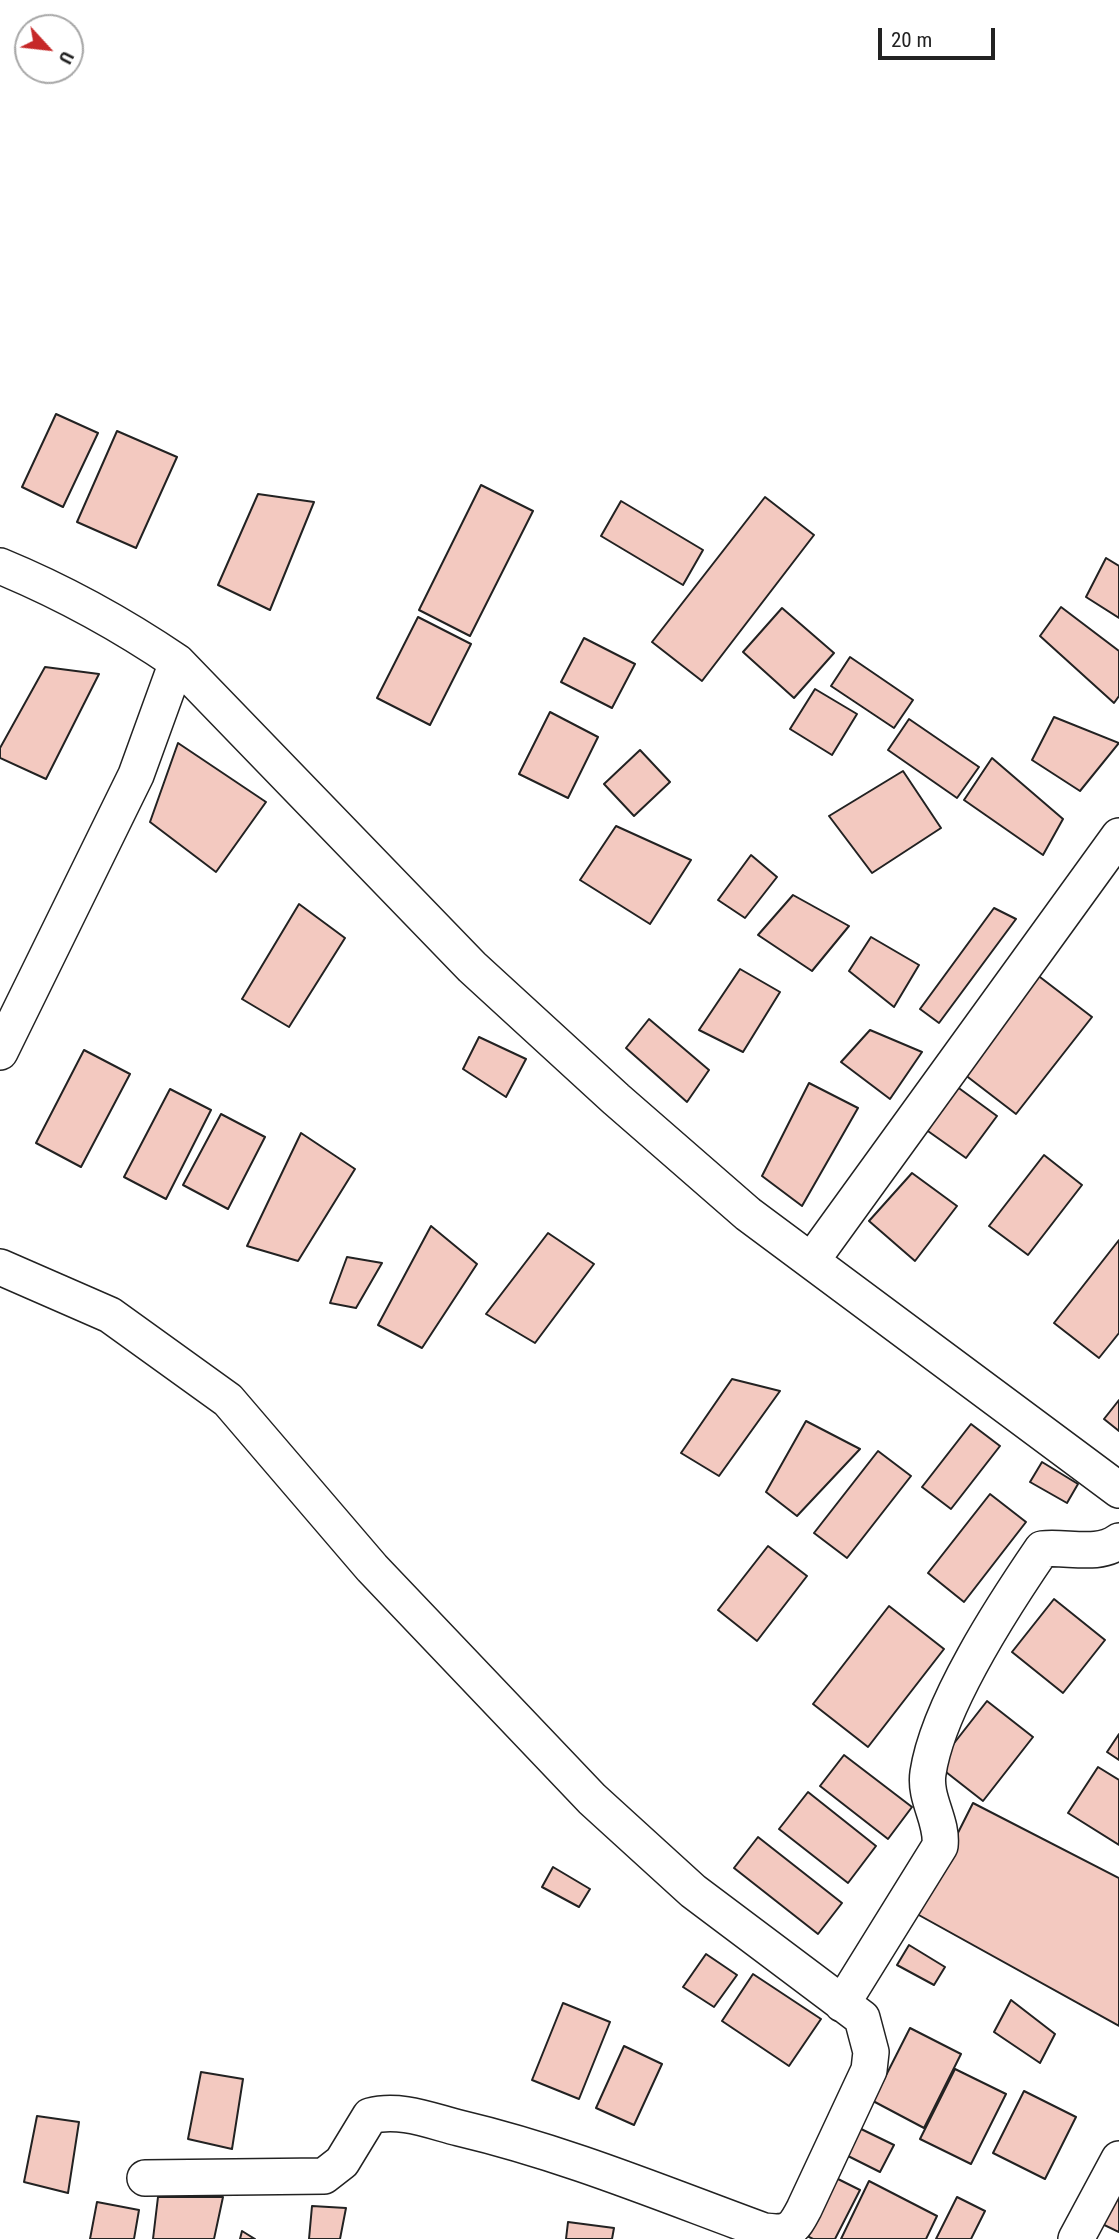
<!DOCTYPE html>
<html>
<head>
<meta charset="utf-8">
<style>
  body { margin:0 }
  #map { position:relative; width:1119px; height:2239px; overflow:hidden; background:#fff; font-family:"Roboto Condensed",sans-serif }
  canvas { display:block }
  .north { position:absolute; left:14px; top:14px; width:70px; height:70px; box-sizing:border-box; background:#fff; border:2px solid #a7a7a7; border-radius:50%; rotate:117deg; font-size:19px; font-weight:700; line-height:28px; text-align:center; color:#222 }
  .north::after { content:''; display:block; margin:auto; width:24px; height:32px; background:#c62828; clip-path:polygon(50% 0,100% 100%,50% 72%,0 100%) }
  .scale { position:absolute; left:878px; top:28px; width:117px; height:32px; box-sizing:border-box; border:4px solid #222; border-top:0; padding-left:9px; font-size:21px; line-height:24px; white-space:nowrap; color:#222; -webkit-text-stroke:5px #fff; paint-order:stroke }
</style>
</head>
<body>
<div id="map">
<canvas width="1119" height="2239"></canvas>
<div class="north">U</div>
<div class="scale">20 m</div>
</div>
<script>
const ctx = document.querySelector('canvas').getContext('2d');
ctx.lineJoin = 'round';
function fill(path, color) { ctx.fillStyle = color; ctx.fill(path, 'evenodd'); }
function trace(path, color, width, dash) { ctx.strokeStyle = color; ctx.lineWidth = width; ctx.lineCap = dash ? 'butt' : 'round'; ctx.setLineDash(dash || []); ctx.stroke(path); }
const building = new Path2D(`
  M56,414L98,433L63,507L22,487Z
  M117,431L177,457L136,548L77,522Z
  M481,485L533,511L470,636L419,610Z
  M258,494L314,502L270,610L218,585Z
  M765,497L814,535L702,681L652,642Z
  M621,501L703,550L683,585L601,536Z
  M1106,558L1119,566V618L1086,597Z
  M1061,607L1119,651V696L1114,703L1040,636Z
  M782,608L834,653L794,698L743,652Z
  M418,617L471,644L430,725L377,698Z
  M584,638L635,664L612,708L561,682Z
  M850,657L913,700L894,728L831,686Z
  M45,667L99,674L46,779L0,758V748Z
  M815,689L857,714L832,755L790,729Z
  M550,712L598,737L568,798L519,774Z
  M1054,717L1119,743L1080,791L1032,760Z
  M909,719L979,767L957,798L888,750Z
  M178,743L266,802L216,872L150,822Z
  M640,750L670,782L634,816L604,784Z
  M992,758L1063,819L1043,855L964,800Z
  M903,771L941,828L872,873L829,816Z
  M616,826L691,860L650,924L580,880Z
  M751,855L777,877L745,918L718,900Z
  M793,895L849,926L812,971L758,935Z
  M299,904L345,938L289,1027L242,999Z
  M994,908L1016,919L939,1023L920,1009Z
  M871,937L919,965L894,1007L849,971Z
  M740,969L780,992L743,1052L699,1030Z
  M1036,974L1092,1017L1016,1114L960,1071Z
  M649,1019L709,1070L687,1102L626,1048Z
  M870,1030L922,1052L890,1099L841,1062Z
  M479,1037L526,1059L506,1097L463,1069Z
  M84,1050L130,1074L81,1167L36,1143Z
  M809,1083L858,1108L802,1206L762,1176Z
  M956,1086L997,1116L966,1158L925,1129Z
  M170,1089L211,1110L166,1199L124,1177Z
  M221,1114L265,1137L228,1209L183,1185Z
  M301,1133L355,1169L298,1261L247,1246Z
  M1044,1155L1082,1185L1028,1255L989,1226Z
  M912,1173L957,1206L915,1261L869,1221Z
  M431,1226L477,1264L422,1348L378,1325Z
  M548,1233L594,1264L535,1343L486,1314Z
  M1119,1240V1333L1099,1358L1054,1323Z
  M347,1257L382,1263L356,1308L330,1303Z
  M732,1379L780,1391L719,1476L681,1453Z
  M1119,1400V1431L1104,1419Z
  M806,1421L860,1449L797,1516L766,1492Z
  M971,1424L1000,1446L951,1509L922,1487Z
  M878,1451L911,1476L847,1558L814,1533Z
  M1042,1462L1078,1484L1067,1503L1030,1482Z
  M990,1494L1026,1522L964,1602L928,1573Z
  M768,1546L807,1576L757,1641L718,1610Z
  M1054,1599L1105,1640L1063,1693L1012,1652Z
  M889,1606L944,1649L868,1747L813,1704Z
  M987,1701L1033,1737L983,1801L937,1765Z
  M1119,1734V1760L1107,1752Z
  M844,1755L912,1807L888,1839L820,1786Z
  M1098,1767L1119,1780V1845L1068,1813Z
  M808,1792L876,1846L848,1883L779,1829Z
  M973,1803L1119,1878V2026L917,1914Z
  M758,1837L842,1903L818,1934L734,1868Z
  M553,1867L590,1889L579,1907L542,1887Z
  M909,1945L945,1967L934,1985L897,1965Z
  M706,1954L737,1975L714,2007L683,1987Z
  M753,1974L821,2019L789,2066L722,2021Z
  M1011,2000L1055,2034L1040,2063L994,2032Z
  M563,2003L610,2022L579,2099L532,2080Z
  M910,2028L961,2054L924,2128L873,2101Z
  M624,2046L662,2064L634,2125L596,2108Z
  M955,2069L1006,2094L971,2164L920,2139Z
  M201,2072L243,2079L232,2149L188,2139Z
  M1024,2091L1076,2117L1045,2179L993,2153Z
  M37,2116L79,2122L68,2193L24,2182Z
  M855,2126L894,2145L880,2172L842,2153Z
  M830,2175L860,2190L835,2239H813L801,2233Z
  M1119,2176V2232L1096,2221Z
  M869,2181L937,2216L926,2239H841Z
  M158,2197H223L214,2239H153Z
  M957,2197L985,2211L971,2239H936Z
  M97,2202L139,2210L134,2239H90Z
  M312,2206L346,2208L340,2239H309Z
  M568,2222L614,2228L612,2239H566Z
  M242,2231L255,2239H240Z`);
fill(building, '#f3c9c0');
trace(building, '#222', 2);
const street = new Path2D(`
  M0,566C63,592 121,624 177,662L472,967L616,1099L748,1214L1119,1490
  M0,1052L136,775L177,662
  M812,1260L1119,836
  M0,1267L110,1315L228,1400L372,1568L592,1799L693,1891L862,2018L871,2052L869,2070L804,2209C793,2230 789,2234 764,2231C663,2194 565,2153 459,2128C431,2121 400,2108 370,2116L342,2162L324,2176L145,2178
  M842,2004L940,1846C943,1821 924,1799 928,1773C938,1705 1003,1606 1042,1549C1067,1546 1098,1557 1119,1541
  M1076,2239L1119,2159`);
trace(street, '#222', 38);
trace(street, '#fff', 35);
</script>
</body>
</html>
